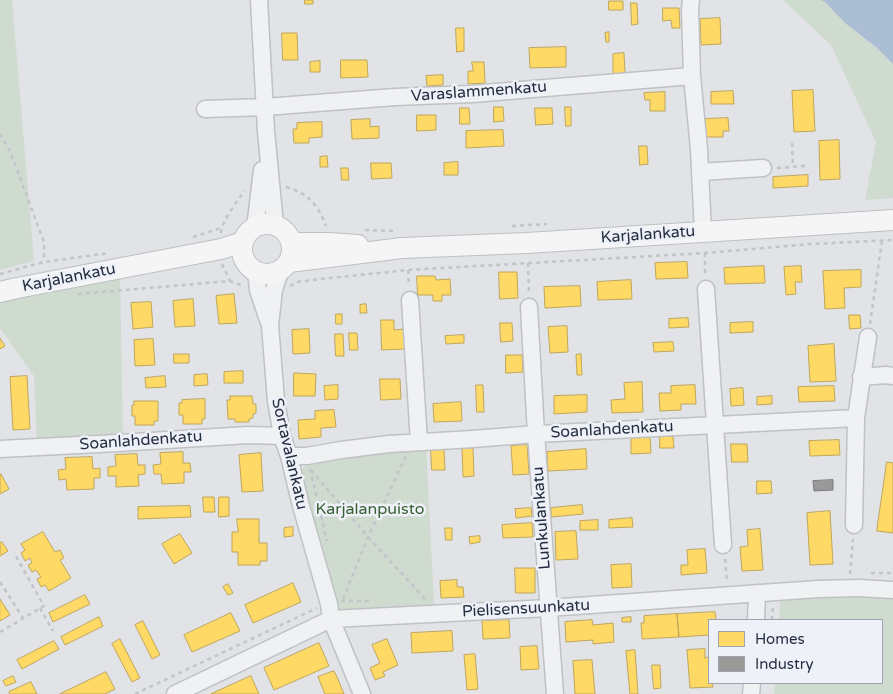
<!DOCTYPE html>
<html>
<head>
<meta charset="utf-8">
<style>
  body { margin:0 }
  #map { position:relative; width:893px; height:694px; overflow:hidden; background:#e1e3e6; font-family:"Varela Round",sans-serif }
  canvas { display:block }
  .legend { position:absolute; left:708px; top:619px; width:175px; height:65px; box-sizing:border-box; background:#eef1f7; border:1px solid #9ea3af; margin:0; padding:6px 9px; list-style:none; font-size:15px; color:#262f42 }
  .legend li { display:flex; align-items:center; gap:10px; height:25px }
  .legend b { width:25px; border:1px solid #9ea3af }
</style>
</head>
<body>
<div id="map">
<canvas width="893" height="694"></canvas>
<ul class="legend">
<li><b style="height:14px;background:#ffd966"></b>Homes</li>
<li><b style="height:14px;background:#999"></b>Industry</li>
</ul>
</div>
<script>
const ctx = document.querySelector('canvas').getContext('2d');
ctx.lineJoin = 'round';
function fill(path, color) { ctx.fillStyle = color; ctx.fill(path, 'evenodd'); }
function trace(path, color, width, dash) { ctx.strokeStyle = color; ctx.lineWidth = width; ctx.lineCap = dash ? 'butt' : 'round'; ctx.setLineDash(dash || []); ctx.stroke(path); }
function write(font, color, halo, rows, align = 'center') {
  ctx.font = font + ' "Varela Round",sans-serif'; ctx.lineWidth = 5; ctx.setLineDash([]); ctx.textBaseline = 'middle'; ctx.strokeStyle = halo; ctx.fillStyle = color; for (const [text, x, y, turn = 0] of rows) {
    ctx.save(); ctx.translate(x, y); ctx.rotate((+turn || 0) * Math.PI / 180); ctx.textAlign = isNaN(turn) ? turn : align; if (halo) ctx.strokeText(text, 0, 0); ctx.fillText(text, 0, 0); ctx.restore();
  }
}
fill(new Path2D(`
  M0,0H12L34,261L0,270Z
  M783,0H821L825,2L845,23L877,48L893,64V198L865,200L876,142L831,45Z
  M120,272L123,441L37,445L34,376L0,328V297Z
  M426,447L434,605L339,610L298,472L315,459Z
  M893,592V694H774L775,683H882V620H779L781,594Z`), '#d0dbd0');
fill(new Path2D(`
  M821,0H893V64L877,48L845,23L825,2Z`), '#acbed4');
const homes = new Path2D(`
  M305,0H313V4H305Z
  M609,1H623V10H609Z
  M631,3H637L638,24L632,25Z
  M663,8H679L680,28H672L671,20L663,21Z
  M720,18L721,44L701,45L700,19Z
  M456,28H464V51L457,52Z
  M609,32V42H606L605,33Z
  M282,33H297L298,60H283Z
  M566,47V67L530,68L529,48Z
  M624,53L625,73L613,74V54Z
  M341,60H367L368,77L341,78Z
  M320,61V72H310V62Z
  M472,62H484L485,83L468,84V71H473Z
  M443,75V85L427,86L426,76Z
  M813,90L815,131L794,132L792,91Z
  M733,91L734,104H711V92Z
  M665,92V111H650V100H645L644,93Z
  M494,107H503L504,121L494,122Z
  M565,107H571V126H566Z
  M460,108H469L470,124H460Z
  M535,108H552L553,124L536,125Z
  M417,115H436V130L417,131Z
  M728,118L729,131H723V137H706L705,119Z
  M370,119V127L379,126V138L352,139L351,120Z
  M322,122V137L309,138V143H294L293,129H297V123Z
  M503,130L504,146L466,148V131Z
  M839,140L840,179L820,180L819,141Z
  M639,146H647L648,164L640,165Z
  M327,156L328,167H320V157Z
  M458,162V175H444V163Z
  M371,163H391L392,178L372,179Z
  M341,168H348L349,180H342Z
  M808,175V186L773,188V177Z
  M687,262L688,278L656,279L655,263Z
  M764,266L765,283L725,284L724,268Z
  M801,266L802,282H795L796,294L786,295L784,267Z
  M861,270V287L844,288L845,308L825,309L823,271Z
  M499,272H517L518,298L500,299Z
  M417,276H435L436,280L450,279L451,295H442V301H433V295H418Z
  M631,280L632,299L598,300L597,282Z
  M580,286L581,306L545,308L544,287Z
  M234,294L237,323L219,324L216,296Z
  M193,299L195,326L175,327L173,301Z
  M151,302L153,327L133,329L131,303Z
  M366,304L367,313H360V305Z
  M336,314H342V324H336Z
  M849,315H860L861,328L850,329Z
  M688,318L689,327L669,328V319Z
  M381,320H394V330L404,329L405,349L382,350Z
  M753,322V332L730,333V323Z
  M500,323H512L513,341L501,342Z
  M567,326L568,352L550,353L548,327Z
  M309,329L310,353L293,354L292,330Z
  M349,333H357L358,350H350Z
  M335,334H343L344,356H336Z
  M464,335V343L446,344L445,336Z
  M0,338L5,346L0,349Z
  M153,339L155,365L135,366L134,340Z
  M673,342L674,351L654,352L653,343Z
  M834,344L836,381L810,382L808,346Z
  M174,354H189V363H174Z
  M581,354L582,375H577L576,355Z
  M506,355H522L523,372L506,373Z
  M243,371V383H224V372Z
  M294,373L316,374L315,396H294Z
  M207,374L208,385L194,386V375Z
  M27,376L30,429L13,430L10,377Z
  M165,376L166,387L146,388L145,378Z
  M380,379H400L401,399L381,400Z
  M642,382L643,412L612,413L611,400L625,399L624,383Z
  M338,385V399L325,400L324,386Z
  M476,385H483L484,412H477Z
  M695,385L696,404H681V410L660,411L659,393H671V386Z
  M834,386L835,401L799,402L798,387Z
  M743,388L744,405L731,406L730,389Z
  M587,395V412L554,414V396Z
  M230,396H252L253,404H256V413L253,414V418L249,419V422H235V419H228L227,400H230Z
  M772,396V404L757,405V397Z
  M205,399V419H202V424H183V415H179V403H182V400Z
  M134,401H158V421H154V425H135V416H132V405H134Z
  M461,402L462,421L434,422L433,404Z
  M334,410L336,427L321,428V437L299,439L298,420L315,419V411Z
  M660,436H673L674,448H660Z
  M650,437L651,453L631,454V438Z
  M839,440L840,455L810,456L809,441Z
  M731,444H747L748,462H732Z
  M527,445L529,474L513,475L511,446Z
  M473,448L474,476L463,477L462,449Z
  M431,449H444L445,470H432Z
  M586,449L587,469L548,471L547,452Z
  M183,452V463H190L191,472H184V483L162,484L161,474H154L153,465L161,464L160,453Z
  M261,453L263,491L242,492L239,455Z
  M137,454L138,465H145V474L138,475L139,486L116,487V476H108V467L116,466L115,455Z
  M92,457L93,469L100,468V478H94V489L67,490L66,479L59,480L58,470L66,469L65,458Z
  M887,462L893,463V533L877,531Z
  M1,474L9,489L0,494V475Z
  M757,481H771L772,493L757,494Z
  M203,497H214L215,512H204Z
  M219,497H229V516L219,517Z
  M582,505L583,514L551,517V508Z
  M190,506L191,517L138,519V507Z
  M531,508L532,516L516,518L515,509Z
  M830,511L833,564L810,565L807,513Z
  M632,518L633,527L609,528V520Z
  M237,519H259V543H267V561H260V565H238V552H232V532H238Z
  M598,520V530H580V521Z
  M532,523L533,537L503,538L502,525Z
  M293,527V536L284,537V528Z
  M445,528H452V540H446Z
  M760,529L763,570L742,571L740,547L748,546L747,530Z
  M576,531L578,559L556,560L555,532Z
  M43,532L55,552L60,550L64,558L60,560L71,578L49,591L45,585L41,587L37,579L41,577L36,570L32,572L28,565L32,563L30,558L25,561L21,553L25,550L21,544Z
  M180,534L192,553L174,564L162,544Z
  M480,536V542L470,544L469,537Z
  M2,542L8,551L0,556V543Z
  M705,549L707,573L681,575V565H688L687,550Z
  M631,564L632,587L612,588L611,565Z
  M515,568H535V593H516Z
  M457,580V587H463L464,597L441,598L440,581Z
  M293,583L301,602L253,623L245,605Z
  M228,584L233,593L228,595L223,587Z
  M85,595L90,604L53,622L49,613Z
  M0,599L10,615L0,621Z
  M715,612L716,620H709V635L679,637L677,614Z
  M231,613L240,631L192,652L184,635Z
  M677,614L679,637L642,639L641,623H644V616Z
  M99,617L103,626L65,645L61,637Z
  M631,617V622H622V618Z
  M509,620L510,638L483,639L482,621Z
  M592,620L593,625L613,623L614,642L593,644V640L566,642L565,622Z
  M143,621L160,655L152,659L135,625Z
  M452,631L453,651L412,653L411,633Z
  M120,639L140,678L132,682L112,644Z
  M387,639L398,665L383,672L385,676L375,680L370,668L380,663L372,645Z
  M54,641L59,649L22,669L17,660Z
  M319,643L329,666L274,690L264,668Z
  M537,646L539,669L521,670L520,647Z
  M705,649V658L709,657V683H712L713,687L690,688L687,650Z
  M635,650L638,694H630L626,651Z
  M475,654L478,689L467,690L464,655Z
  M592,660L595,694H575L573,661Z
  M652,665H660L661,688L654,689Z
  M334,671L337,677L344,694H325L318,677Z
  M106,672L115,689L105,694H60Z
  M13,676L16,682L6,686L3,681Z
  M251,676L259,694H211Z
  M31,682L37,694H10L9,692Z`);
fill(homes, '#ffd966');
trace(homes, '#bea65b', 1);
const industry = new Path2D(`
  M833,480V490L814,491L813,481Z`);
fill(industry, '#999');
trace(industry, '#76797f', 1);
const minor = new Path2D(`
  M259,0L266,131L275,225
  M691,0L690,9L692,76L699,149L703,232
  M205,109L265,107L395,97L472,94L692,76
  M700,172L763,168
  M255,228L262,170
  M280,271L274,290L270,325L276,401L282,436L289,456L301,506L329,604L331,619L362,694
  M256,272L258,290L268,320
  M706,289L723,545
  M410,300L419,442
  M529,307L536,434L555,694
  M861,377L886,375L893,376
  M0,449L118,443L248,435L282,436
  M289,456H307L341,450L389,444L473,439L536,434L856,418L868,337
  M854,525L856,418
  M756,620L757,593
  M175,694L331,619L548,608L818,589L859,588L893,590
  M751,694L752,683`);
const major = new Path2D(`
  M242 249a25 25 0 1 1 50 0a25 25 0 1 1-50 0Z
  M292,243H329L358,245
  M289,262L402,248L527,243L893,220
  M0,292L17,288L221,249L243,242`);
trace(minor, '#bfc1c4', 19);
trace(major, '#bcc0c4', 22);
trace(new Path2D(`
  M0,134L10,151L44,242V261
  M792,143L793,167
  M777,168L805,166
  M286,187C308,193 318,205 326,226
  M512,226L547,224
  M365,230L397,231
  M221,233C221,223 238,199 245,191
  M193,237L221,228
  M705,253V277
  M528,263L529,294
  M222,264L230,281
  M408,270L409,286
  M0,274L44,262L109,253
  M290,286L298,282L320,279L408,270L705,253L811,244L893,240
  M78,294L230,281L243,286
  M870,324L882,241
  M310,469L327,541
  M311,470L368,537L427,601
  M725,559L727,581
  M871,573H893
  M850,574L853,539
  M0,582L23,618
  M343,599L368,537L406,456
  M341,601H373
  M40,608L53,631
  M772,620L773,607
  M0,632L44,606L14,553
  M135,694L317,608`), '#c2c4c9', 2.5, [4, 4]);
trace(minor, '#f0f1f3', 16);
trace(major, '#f5f5f6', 20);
write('16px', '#262f42', '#eef1f7', [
  ["Varaslammenkatu",479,92,-4],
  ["Karjalankatu",648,235,-4],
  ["Karjalankatu",69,278,-11],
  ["Soanlahdenkatu",612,430,-3],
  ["Soanlahdenkatu",141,441,-4],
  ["Sortavalankatu",289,454,77],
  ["Lunkulankatu",542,518,-94],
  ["Pielisensuunkatu",526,609,-3]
]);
write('16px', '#385f32', '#eef1f7', [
  ["Karjalanpuisto",370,510]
]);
</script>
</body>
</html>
